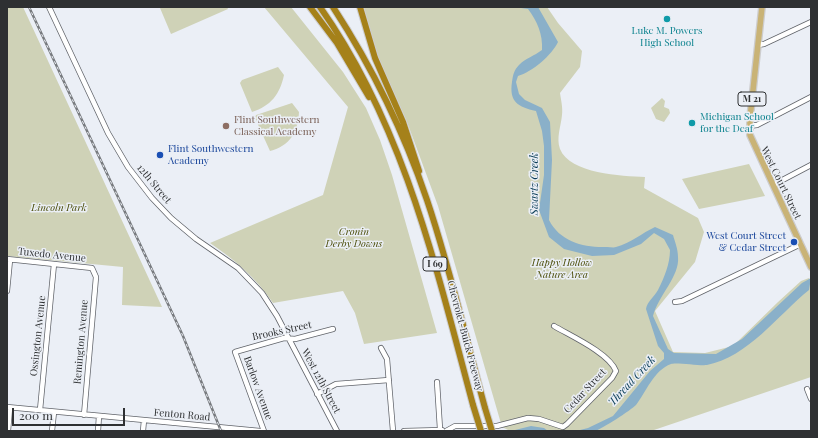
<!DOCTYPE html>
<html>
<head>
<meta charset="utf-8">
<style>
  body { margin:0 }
  #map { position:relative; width:818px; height:438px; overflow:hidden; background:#ebeff6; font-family:"Playfair Display",serif }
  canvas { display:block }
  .frame { position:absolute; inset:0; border:8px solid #2e3032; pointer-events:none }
  .scale { position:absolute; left:12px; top:408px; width:113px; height:18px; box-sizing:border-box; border:2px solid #2e3032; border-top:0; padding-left:5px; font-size:12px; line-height:14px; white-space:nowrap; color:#2e3032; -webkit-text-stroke:3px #ebeff6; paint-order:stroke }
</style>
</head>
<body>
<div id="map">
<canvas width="818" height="438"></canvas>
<div class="frame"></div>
<div class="scale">200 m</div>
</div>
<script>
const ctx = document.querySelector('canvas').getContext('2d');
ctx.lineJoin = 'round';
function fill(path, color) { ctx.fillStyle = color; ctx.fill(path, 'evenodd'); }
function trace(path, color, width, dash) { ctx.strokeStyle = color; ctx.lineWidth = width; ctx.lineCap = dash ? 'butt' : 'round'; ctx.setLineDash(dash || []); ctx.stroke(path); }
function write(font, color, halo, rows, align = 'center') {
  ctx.font = font + ' "Playfair Display",serif'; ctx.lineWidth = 3; ctx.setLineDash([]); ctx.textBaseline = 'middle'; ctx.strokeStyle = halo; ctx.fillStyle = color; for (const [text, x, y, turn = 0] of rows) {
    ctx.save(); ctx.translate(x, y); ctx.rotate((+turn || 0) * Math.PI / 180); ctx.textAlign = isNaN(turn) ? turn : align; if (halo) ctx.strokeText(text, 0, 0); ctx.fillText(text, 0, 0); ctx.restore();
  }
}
fill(new Path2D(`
  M7,7H23L162,307L122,305L123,267L7,256Z
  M163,7H227L228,9L171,34L160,8Z
  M264,7H291L343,72L366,108L380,140L392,175L437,333L364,344L355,313L343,291L273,303C256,278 235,260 210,243L323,195L348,107Z
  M364,7H547L558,23L582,51L580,67L560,93C561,100 563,108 562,115C561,126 556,138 560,149C570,174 622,176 645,177L644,188L698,218L704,232L695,262L655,311L673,352L705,353L733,346L778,302L801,281L809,278L811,282V377L651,431H510L502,427L438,206L407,122L375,50Z
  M278,67L284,75C280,94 271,106 252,112L240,83L242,80Z
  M662,98L665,101L664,107L669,109L670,113L664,122L656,119L651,108Z
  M292,103L299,112C298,132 290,146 270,151L255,118L256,115Z
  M749,164L765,196L699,209L682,179Z`), '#cfd2b7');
fill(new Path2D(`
  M514,7H538L558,42C552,55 532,72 518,76L516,82L519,94L525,100L542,108L550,122L552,160L549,220C560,242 585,248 607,247C610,247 614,248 616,247C631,243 642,233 655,227L673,235C675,242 678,249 678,257C680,276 658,296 653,316L668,349L674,353L716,354L742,339L802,283L811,278L809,290C778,315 748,357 707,365C700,366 675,362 671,364C654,370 646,392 636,405C631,410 602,429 595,431C589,432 582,431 576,431L588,428L613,416L650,371L664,359V353L658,346L646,309C647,302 654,297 658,290C664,278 670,264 670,250L664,239L654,233L641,244L614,255L592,256L564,249L549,237L539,210L544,175V146L542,131L536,111C518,107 509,102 512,82C513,75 514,70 519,65C526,58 534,56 542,50C543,34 537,21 528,9Z
  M531,426L544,428L548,431H511Z`), '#8ab0c9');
const minor = new Path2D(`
  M49,7L108,133L128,167L152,198L171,218L196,239L238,268L262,293L277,316L337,431
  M758,45L764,44L811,22
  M749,126L757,125L811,97
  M773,185L811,165
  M7,259L92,268L96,277L84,415
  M7,291L10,260
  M675,302L682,301L801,244
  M381,348L387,359L393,431
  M437,382L440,429
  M807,389L811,399
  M317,394L336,384L389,380
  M7,407L260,431
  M40,410L54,264
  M8,431L10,408
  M52,431L54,412
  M98,431L99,416
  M143,431L144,420
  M264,431L235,352L284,338L295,339L333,329
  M404,431L442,430
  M446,431L455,426H497L528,418L539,419L563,427L567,424L612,378L616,371C609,353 571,336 554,326`);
const major = new Path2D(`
  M762,7L750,118V135L811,267`);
const highway = new Path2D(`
  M310,7L337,43L369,97
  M320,7C404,126 436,267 473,405
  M333,7C372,67 404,132 427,200C450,268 466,339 485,408
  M360,7L375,58L403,122L419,171`);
trace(minor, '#61646a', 6);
trace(major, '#cdcdce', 8);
trace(highway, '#cdcdce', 8);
trace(minor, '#fff', 4.5);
trace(major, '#c9b376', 5.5);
trace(highway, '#a5811a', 6);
const rail = new Path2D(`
  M29,7L183,336L221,431`);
trace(rail, '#777a7e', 2.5);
trace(rail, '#ebeff6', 1, [3]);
const highwayBridge = new Path2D(`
  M473,405L481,431
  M485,408L492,431`);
trace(highwayBridge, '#cdcdce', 8, []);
trace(highwayBridge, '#a5811a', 6);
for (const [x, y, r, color] of [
  [667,19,4,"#0f9aa8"],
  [692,123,4,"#0f9aa8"],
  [226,126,4,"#8d6e63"],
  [160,155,4,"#1a4fb4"],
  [794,242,4,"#1a4fb4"]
]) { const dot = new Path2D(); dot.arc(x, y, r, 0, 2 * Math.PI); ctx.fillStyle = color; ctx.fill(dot); trace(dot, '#ebeff6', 1.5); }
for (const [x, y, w] of [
  [752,99,28],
  [435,264,24]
]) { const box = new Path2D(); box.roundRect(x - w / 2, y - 7, w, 14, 3); ctx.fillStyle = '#ebeff6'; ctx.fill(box); trace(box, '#2e3032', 1); }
write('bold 9px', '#2e3032', null, [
  ["M 21",752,99],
  ["I 69",435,264]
]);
write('10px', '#0d838f', '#ebeff6', [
  ["Luke M. Powers",667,31],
  ["High School",667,43],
  ["Michigan School",700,117,"left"],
  ["for the Deaf",700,129,"left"]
]);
write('10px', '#785e54', '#ebeff6', [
  ["Flint Southwestern",234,120],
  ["Classical Academy",234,132]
], 'left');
write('10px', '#164399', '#ebeff6', [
  ["Flint Southwestern",168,149],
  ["Academy",168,161],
  ["West Court Street",786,236,"right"],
  ["& Cedar Street",786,248,"right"]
], 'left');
write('10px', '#2e3032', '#ebeff6', [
  ["West Court Street",781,183,64],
  ["12th Street",154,184,50],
  ["Tuxedo Avenue",52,255,6],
  ["Brooks Street",282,331,-12],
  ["Ossington Avenue",38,336,-84],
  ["Chevrolet-Buick Freeway",465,336,75],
  ["Remington Avenue",81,342,-85],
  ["West 12th Street",321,381,62],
  ["Barlow Avenue",258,388,70],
  ["Cedar Street",585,391,-47],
  ["Fenton Road",182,415,5]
]);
write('italic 10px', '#4b4d08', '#ebeff6', [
  ["Lincoln Park",59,208],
  ["Cronin",354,232],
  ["Derby Downs",354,244],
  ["Happy Hollow",562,263],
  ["Nature Area",562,275]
]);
write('italic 11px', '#073b55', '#ebeff6', [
  ["Swartz Creek",535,184,-90],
  ["Thread Creek",632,381,-47]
]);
</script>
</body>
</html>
